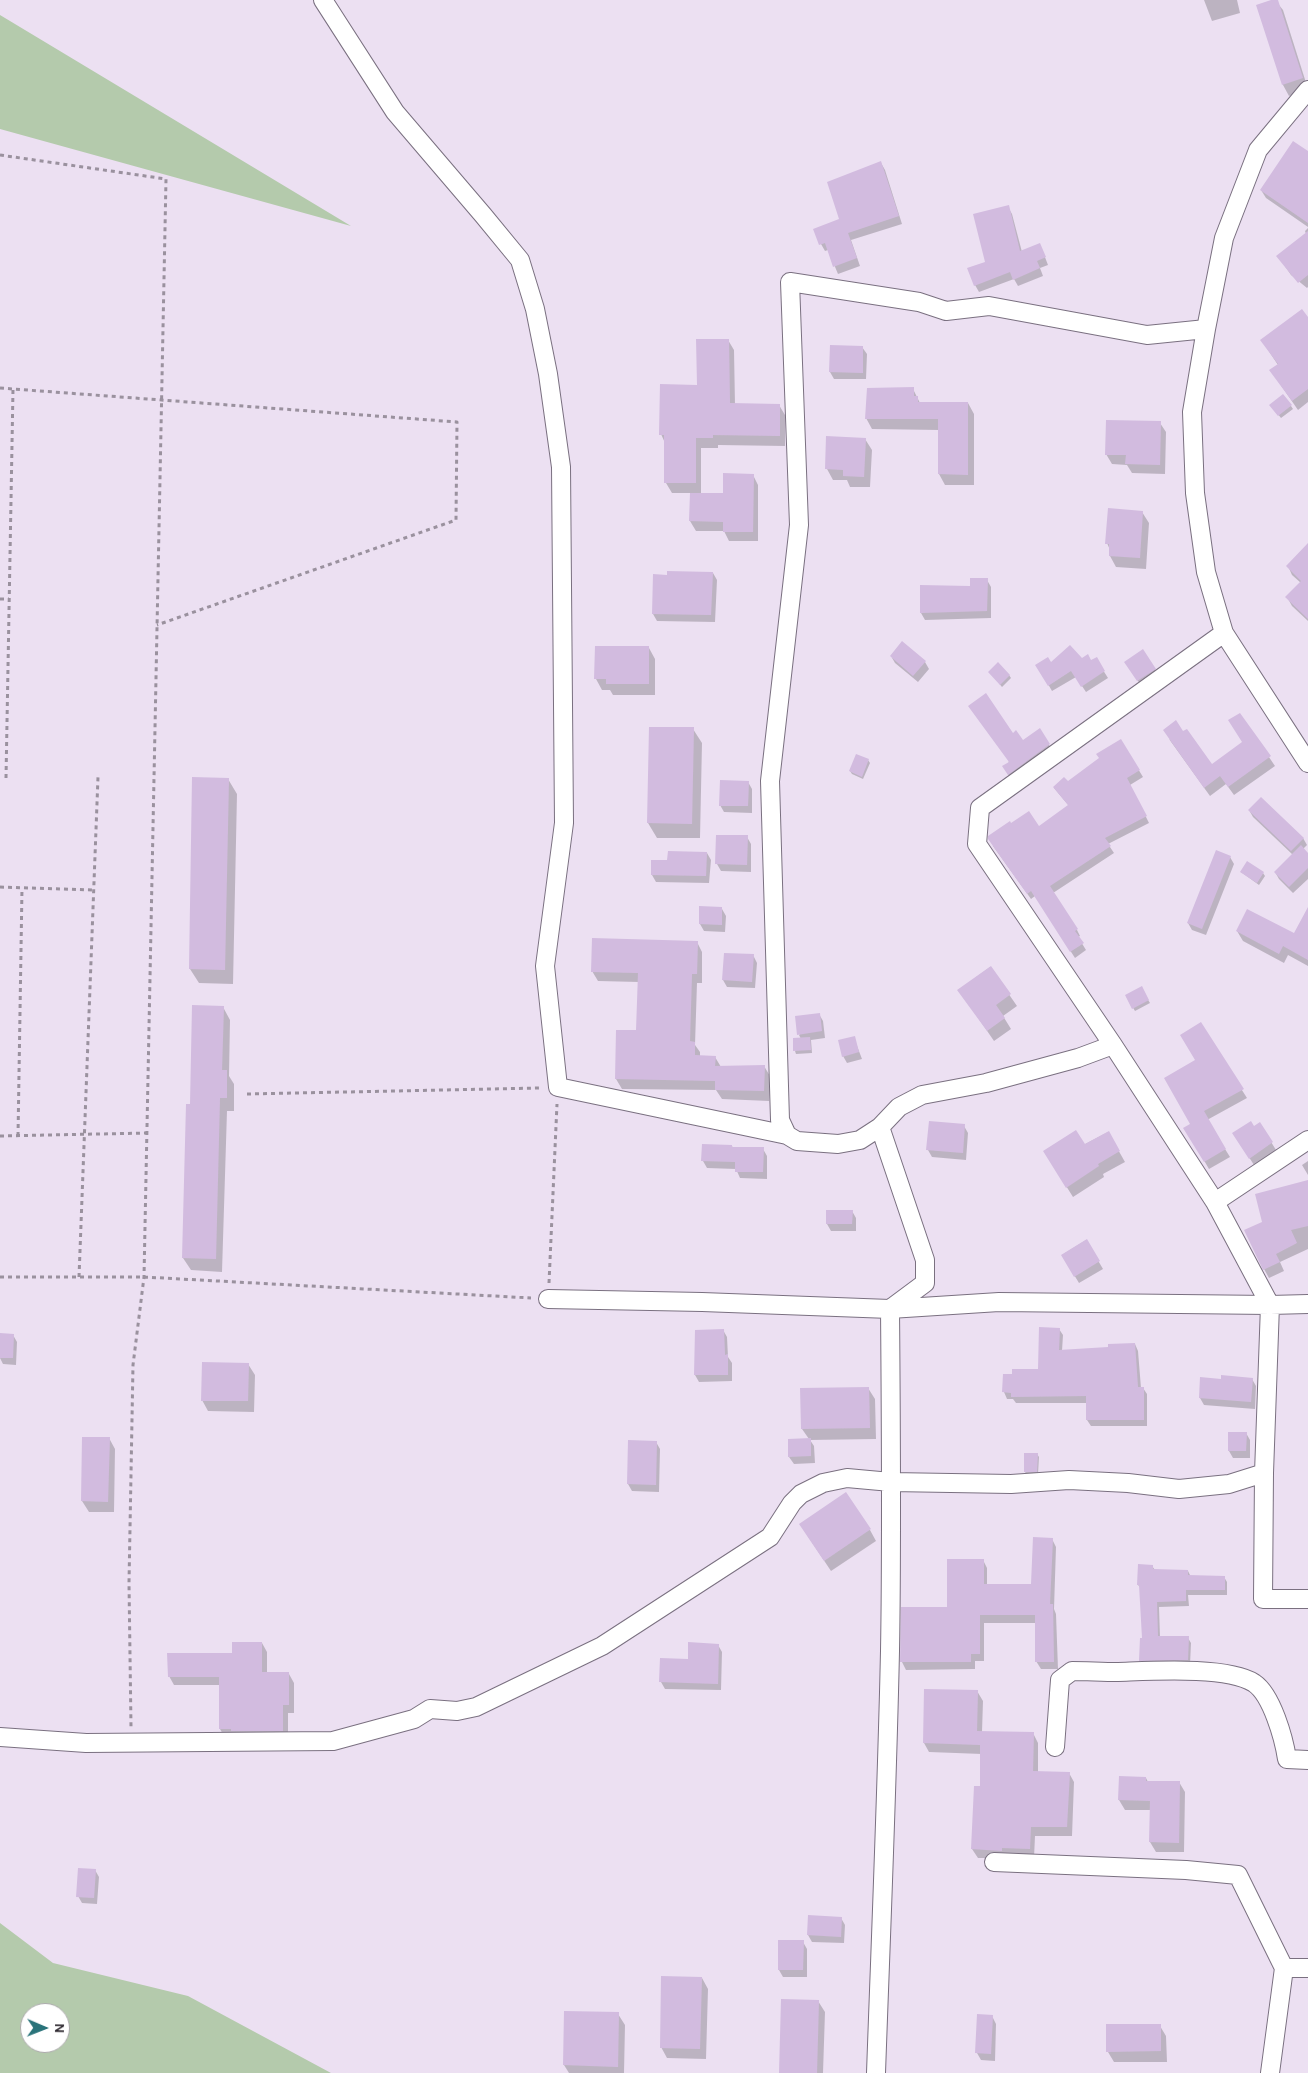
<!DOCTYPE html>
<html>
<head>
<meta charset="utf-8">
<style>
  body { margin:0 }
  #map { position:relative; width:1308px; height:2073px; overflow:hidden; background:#ece0f2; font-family:Karla,sans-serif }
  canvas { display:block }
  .north { position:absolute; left:20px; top:2003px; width:50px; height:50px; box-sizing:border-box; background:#fff; border:1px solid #aba9ab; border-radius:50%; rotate:91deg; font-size:14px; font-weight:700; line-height:20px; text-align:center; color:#2c272e }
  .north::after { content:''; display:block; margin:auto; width:18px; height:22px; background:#29737a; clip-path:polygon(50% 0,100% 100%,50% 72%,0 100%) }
</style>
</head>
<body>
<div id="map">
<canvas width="1308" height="2073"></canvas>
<div class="north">N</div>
</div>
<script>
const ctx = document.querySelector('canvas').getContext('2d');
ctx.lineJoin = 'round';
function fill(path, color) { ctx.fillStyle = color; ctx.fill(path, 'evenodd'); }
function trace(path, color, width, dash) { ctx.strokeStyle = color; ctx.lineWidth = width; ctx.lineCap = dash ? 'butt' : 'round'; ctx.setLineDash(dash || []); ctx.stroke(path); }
fill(new Path2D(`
  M0,15L351,226L0,129Z
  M0,1923L53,1963L188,1996L331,2073H0ZM30,2013H60V2043H30Z`), '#b4caac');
fill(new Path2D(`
  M1204,0H1237L1240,13L1212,21Z
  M1275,0L1283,10L1308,89L1289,96L1283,85Z
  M1308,153V227L1266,198L1261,190Z
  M881,163L885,170L902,224L851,240L860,266L838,274L828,250L825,251L821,244L841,220Z
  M1008,207L1012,214L1022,252H1043L1048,265L1040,268L1043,276L1018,286L1014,279L979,292L975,285L987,263Z
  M1308,228V287L1307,288L1291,275L1278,256L1306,234L1305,231Z
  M1308,319V402L1298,410L1271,371L1278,365L1262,341Z
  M728,340L734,350L735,405H779L785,415V446L718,445V448H701V494L724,495L753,475L758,485V541H729L724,531H696L690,521L691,493H672L666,483L665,443L661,434L698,386Z
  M862,347L867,354L866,379H834L830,372Z
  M913,389L920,403H968L974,414V485H945L939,474V430L872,429L866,418Z
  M1291,406L1293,409L1281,418L1273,408Z
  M1160,423L1166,432L1165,474L1132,473L1127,465L1112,464L1106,454Z
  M865,439L872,450L870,487H850L847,480H833L827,469Z
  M1142,512L1149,523L1146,569L1116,567L1110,556V550L1107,543Z
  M1308,544V621L1292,606L1287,597L1301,583L1292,575L1288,566Z
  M713,573L717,580L715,622L657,621L653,614Z
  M987,580L991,587V618L925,620L921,613Z
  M649,648L655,659V695H613L610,690H602L596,679Z
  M891,656L925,662L929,669L918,682L895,663Z
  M1096,659L1108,678L1086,692L1076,677L1052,691L1037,665L1082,660L1091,662Z
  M1130,669H1155L1159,676L1142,687Z
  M992,675H1009L1011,678L1002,687Z
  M1240,714L1275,766L1234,795L1226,784L1210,796L1169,739L1211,766L1243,743Z
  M693,729L702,743L700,838H657L648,823Z
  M1039,730L1053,751L1012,780L1007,773L1013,734L1022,742Z
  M1121,741L1143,777L1130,785L1149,823L1108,844L1114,853L1053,893L1077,930L1080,936L1078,937L1086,950L1075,958L1035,896L1031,899L993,846L1011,825L1039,827L1069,806L1054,788L1068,782L1101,759Z
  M868,760L870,763L863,779L852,774L850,771Z
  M228,779L237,794L233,984L199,983L190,969Z
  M748,782L752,789V813L724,812L720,805Z
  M1249,810L1303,838L1307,845L1303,849L1308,855V879L1293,893L1279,879L1275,872L1293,855L1253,817Z
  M717,836L747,837L751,844V872L721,871L717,864Z
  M707,853L711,860L709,883L656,882L652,875L669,862Z
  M1230,857L1234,864L1206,935L1192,930L1188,923Z
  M1241,872L1263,873L1265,876L1259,885Z
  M722,909L726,916L725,932L704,931L700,924Z
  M1308,909V966L1288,955L1284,963L1243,941L1237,931L1294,935Z
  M697,942L702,952V983H697L695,1045L700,1052V1056L715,1057L721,1067L764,1066L770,1076L769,1101L722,1099L716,1090L622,1089L616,1079L637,1031L639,982L598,981L592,971Z
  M753,955L757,963L755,988L727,987L723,980Z
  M990,967L1017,1006L1003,1016L1011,1029L994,1041L959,990Z
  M1141,988L1150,1003L1135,1011L1126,996Z
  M223,1007L230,1020L229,1076L234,1084V1111H227L222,1272L191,1270L183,1258L192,1105Z
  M819,1014L823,1021L825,1038L811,1040L812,1053L796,1054L795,1051L801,1039L799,1035Z
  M1200,1024L1247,1098L1207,1120L1230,1157L1209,1169L1185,1128L1191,1124Z
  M854,1038L862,1059L847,1063L843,1056Z
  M1260,1124L1276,1150L1254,1165L1234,1134L1253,1128Z
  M964,1126L968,1133L966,1160L932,1157L928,1150Z
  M1108,1132L1125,1162L1103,1174L1104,1177L1073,1197L1051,1162Z
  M732,1146L733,1148L763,1149L767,1156V1179L740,1178L736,1169L707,1168L703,1161Z
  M1308,1161V1175L1302,1165Z
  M1308,1181V1249L1280,1262L1284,1271L1269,1278L1264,1269L1263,1223Z
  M852,1211L856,1218V1231H831L827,1224Z
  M1086,1240L1103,1269L1079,1283L1062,1255Z
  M1059,1329L1063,1335L1062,1351L1110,1349L1135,1344L1138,1351L1141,1388H1143L1147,1394V1426H1091L1087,1420V1403H1016L1013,1399H1007L1004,1392L1039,1371Z
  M723,1330L727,1337L728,1357L732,1363V1381L699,1382L695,1375V1356Z
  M0,1335H13L17,1342L16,1365L3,1364L0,1358Z
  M248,1364L255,1375L254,1412L208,1411L202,1400Z
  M1252,1379L1256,1386L1255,1409L1204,1405L1200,1398L1222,1380Z
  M868,1388L875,1399L876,1439L810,1440L814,1446L815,1463L794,1464L789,1457L809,1439L802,1429Z
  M1246,1433L1250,1440V1458H1233L1229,1451Z
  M109,1438L115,1449L114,1512H89L82,1501Z
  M629,1442H656L660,1449L659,1492L632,1491L628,1484Z
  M1026,1454H1037L1039,1457L1038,1474L1027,1475L1025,1472Z
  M870,1530L876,1541L831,1571L807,1535Z
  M1052,1539L1056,1547L1054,1609L1056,1614L1058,1669H1041L1036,1661V1623H984V1661H975V1669L906,1670L902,1662L948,1609L983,1560L987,1568V1585H1032Z
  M1152,1566L1155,1570L1188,1571L1191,1577H1224L1227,1582V1595H1188L1189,1606L1159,1607L1160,1637L1188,1638L1191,1643L1190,1665L1144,1666L1141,1660L1143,1639L1141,1588L1138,1585Z
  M262,1643L267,1652V1674H289L294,1683V1713H288V1739L225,1738L220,1729L221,1685H174L169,1676Z
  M718,1645L722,1652L721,1690L665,1689L661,1682L689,1661Z
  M977,1691L983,1701L982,1732L1033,1733L1038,1743V1772L1069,1773L1074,1782L1072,1836H1035L1034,1858H978L972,1849L981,1787L982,1754L929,1752L924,1743Z
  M1146,1778L1148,1782H1179L1185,1792L1184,1852H1156L1150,1842L1151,1810H1125L1119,1800Z
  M95,1870L99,1877L97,1904L82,1903L78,1896Z
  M841,1918L845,1925L844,1943L812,1942L808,1935Z
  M803,1942L807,1949V1977H783L779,1970Z
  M702,1978L708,1989L706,2059L667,2058L661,2047Z
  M818,2001L825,2012L823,2073H779Z
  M618,2014L625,2025L624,2073H569L564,2065Z
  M992,2016L996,2024L995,2061L981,2060L977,2053Z
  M1160,2026L1166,2036L1167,2062H1114L1108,2052Z`), '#0003');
fill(new Path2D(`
  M1271,0H1278L1303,78L1282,85L1256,5Z
  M1293,141L1308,151V223L1260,190Z
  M881,161L899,216L848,233L857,258L833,267L825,243L819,245L813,229L839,219L827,182Z
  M1009,205L1020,251L1040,243L1046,257L1037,261L1040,268L1013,280L1010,272L974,286L967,268L985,262L973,214Z
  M1308,231V275L1298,283L1276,256Z
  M1302,309L1308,317V389L1292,401L1269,370L1278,364L1260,340Z
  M696,339H729L730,403L780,404V436L713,435V438H696V483H664V435H659L660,384L697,385Z
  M830,345L863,346V373L829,372Z
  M914,387V396H918V402H968V475L938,474V419H865L867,388Z
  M1283,394L1292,405L1278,416L1269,405Z
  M1106,420L1161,421L1160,465L1125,464L1126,455H1105Z
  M826,436L866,438L864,477L843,476V470L825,469Z
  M723,473L754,474L753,532H723V522L689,521L690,493H723Z
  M1108,508L1143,511L1140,558L1109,556V544H1105Z
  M1308,543V619L1285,597L1301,581L1286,566Z
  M667,571L713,572L711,615L652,614L653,574L667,575Z
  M970,578H988L987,611L920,613V585L970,586Z
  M902,641L926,661L913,676L890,656Z
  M1070,645L1082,658L1088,654L1091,660L1097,657L1105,671L1081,687L1071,671L1048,686L1035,665L1048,657L1051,662Z
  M595,646H649V684H606V679H594Z
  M1143,649L1156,669L1137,681L1124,662Z
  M998,662L1010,675L1000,685L988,672Z
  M986,693L1013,733L1016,730L1023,740L1040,728L1050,744L1008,775L1002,766L1009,762L968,706Z
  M1240,713L1271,756L1228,787L1220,776L1204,788L1163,730L1176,720L1183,731L1187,729L1212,764L1242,742L1228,720Z
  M649,727H694L692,824L647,823Z
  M1121,739L1140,770L1127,778L1147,816L1105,838L1111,846L1050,886L1078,929L1075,931L1084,943L1070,952L1031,891L1027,894L988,839V836L1010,821L1011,823L1029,811L1039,826L1068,805L1053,787L1064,777L1068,781L1099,758L1096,754Z
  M856,754L869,759L862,777L849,771Z
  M192,777L229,778L225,970L189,969Z
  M720,780L749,781L748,806H719Z
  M1261,797L1304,838L1291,851L1248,810Z
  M716,835H748L747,865L715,864Z
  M1301,845L1308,853V868L1289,887L1274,872Z
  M1216,850L1231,856L1202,929L1187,923Z
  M668,851L707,852L706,876L651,875V860H667Z
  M1247,861L1264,872L1257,883L1240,872Z
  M699,906L722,907V925L699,924Z
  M1308,907V960L1283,946L1279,954L1236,931L1247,909L1294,933Z
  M592,938L698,941L697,974H692L690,1041L695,1042V1055L716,1056L715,1066L765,1065L764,1091L715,1090V1081L615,1079L616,1030H636L638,973L591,972Z
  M724,953L754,954L752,982L722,980Z
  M991,966L1011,994L996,1005L1005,1018L987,1031L957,990Z
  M1142,986L1149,1000L1132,1009L1125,995Z
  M192,1005L224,1006L222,1070H227V1098H220L216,1259L182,1258L186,1104H190Z
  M820,1013L822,1031L797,1035L795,1016Z
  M1201,1022L1244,1089L1204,1111L1226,1149L1204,1162L1183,1128L1190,1124L1164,1078L1195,1060L1180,1035Z
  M855,1036L859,1052L842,1057L838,1040Z
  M810,1037L811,1050L793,1051V1038Z
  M929,1121L965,1124L963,1153L926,1150Z
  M1251,1121L1254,1126L1260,1122L1273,1142L1249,1159L1232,1133Z
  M1076,1130L1085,1144L1109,1131L1120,1151L1098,1164L1099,1166L1066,1188L1043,1151Z
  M702,1144L732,1145V1147H764L763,1172H735V1162L701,1161Z
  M1308,1180V1226L1291,1230L1297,1243L1276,1254L1280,1262L1263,1270L1244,1230L1262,1222L1255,1194Z
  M826,1210H853L852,1224H826Z
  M1087,1239L1100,1261L1074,1277L1061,1255Z
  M1039,1327L1060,1328L1059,1350L1108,1347V1344L1135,1343L1138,1387H1144V1420H1086V1396L1011,1397V1393L1002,1392L1003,1374H1012V1369H1038Z
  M724,1329L725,1355L728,1354V1375H694L695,1330Z
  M0,1333L14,1334L13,1358H0Z
  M202,1362L249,1363L248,1401H201Z
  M1221,1375L1253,1378L1251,1402L1199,1398L1200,1377L1221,1379Z
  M869,1387L870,1428L801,1429L800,1388Z
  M1228,1432H1247L1246,1451H1228Z
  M82,1437H110L108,1502L81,1501Z
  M811,1438V1456L788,1457V1439Z
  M628,1440L657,1441L656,1485L627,1484Z
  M1024,1453H1038L1037,1472H1024Z
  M846,1492L871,1529L824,1561L799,1524Z
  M1033,1537L1053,1538L1050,1604H1053L1054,1662H1035V1615H980V1654H971V1662H900L901,1607H947V1559H984V1584H1031Z
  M1138,1564L1153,1565V1569L1188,1570V1575L1225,1576V1590H1186V1601L1157,1602L1158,1636H1189L1188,1660L1139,1661L1140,1638H1142L1139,1585H1137Z
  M232,1642H262V1672H289V1705H283V1731H231V1729H219V1677H168L167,1653H232Z
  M688,1642L719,1644L718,1684L659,1682L660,1658L688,1659Z
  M924,1689L978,1690L977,1731L1034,1732L1033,1771L1070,1772L1067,1827H1031L1030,1849L1002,1848V1851L971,1849L974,1786H980V1745L923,1743Z
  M1119,1776L1146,1777V1781H1180L1179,1843L1149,1842L1150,1801L1118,1800Z
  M78,1868L96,1869L94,1898L76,1897Z
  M808,1915L842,1917L841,1937L807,1935Z
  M778,1940H804L803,1970H778Z
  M661,1976L702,1977L700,2049L660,2048Z
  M781,1999L819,2000L817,2073H779Z
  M564,2011L619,2012L618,2067L563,2065Z
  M977,2014L993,2015L991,2054L975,2053Z
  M1106,2024H1161V2051L1106,2052Z`), '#d2bbdf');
const minor = new Path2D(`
  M323,0L395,112L483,215L520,260L535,309L548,374L561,467L564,823L545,966L558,1087L787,1135L797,1141L838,1144L860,1140L880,1127L899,1107L922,1095L986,1083L1078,1058L1113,1045
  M1308,90L1258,150L1224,238L1206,329L1192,412L1195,493L1206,572L1224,633L1308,763
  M1224,633L980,808L977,844L1113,1045L1215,1202L1270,1305L1308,1304
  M787,1135L780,1120L770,781L799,525L790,282L919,302L946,311L989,306L1147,335L1206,329
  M1215,1202L1308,1140
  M548,1299L702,1302L890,1309L925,1283V1260L880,1127
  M1264,1473L1263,1599H1308
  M0,1737L86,1743L333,1741L414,1719L430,1709L457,1711L476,1707L602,1646L770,1537L792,1503L801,1494L823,1483L847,1478L891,1482L1011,1484L1069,1480L1128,1483L1179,1489L1229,1484L1264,1473L1270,1305L999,1302L890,1309C891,1423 892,1537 890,1651C887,1791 881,1932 876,2073
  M1055,1747L1060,1680L1072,1671C1087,1671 1102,1672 1118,1672C1151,1671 1227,1666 1254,1683C1272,1695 1284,1739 1287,1759L1308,1760
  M994,1862L1186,1870L1238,1875L1284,1968L1270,2073
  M1284,1968H1308`);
trace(minor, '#7a7080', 20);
trace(new Path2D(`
  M0,155L166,179L144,1277L133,1365L129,1583L131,1727
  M0,388L457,422L456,520L157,625
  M0,599H9
  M6,778L13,389
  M0,887L93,890
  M247,1094L541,1088
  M0,1136L147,1133
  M18,1136L22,888
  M0,1277H144L531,1298
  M79,1277L98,777
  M549,1283L557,1104`), '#9a919e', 3, [4, 4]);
trace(minor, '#fff', 18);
</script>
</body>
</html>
